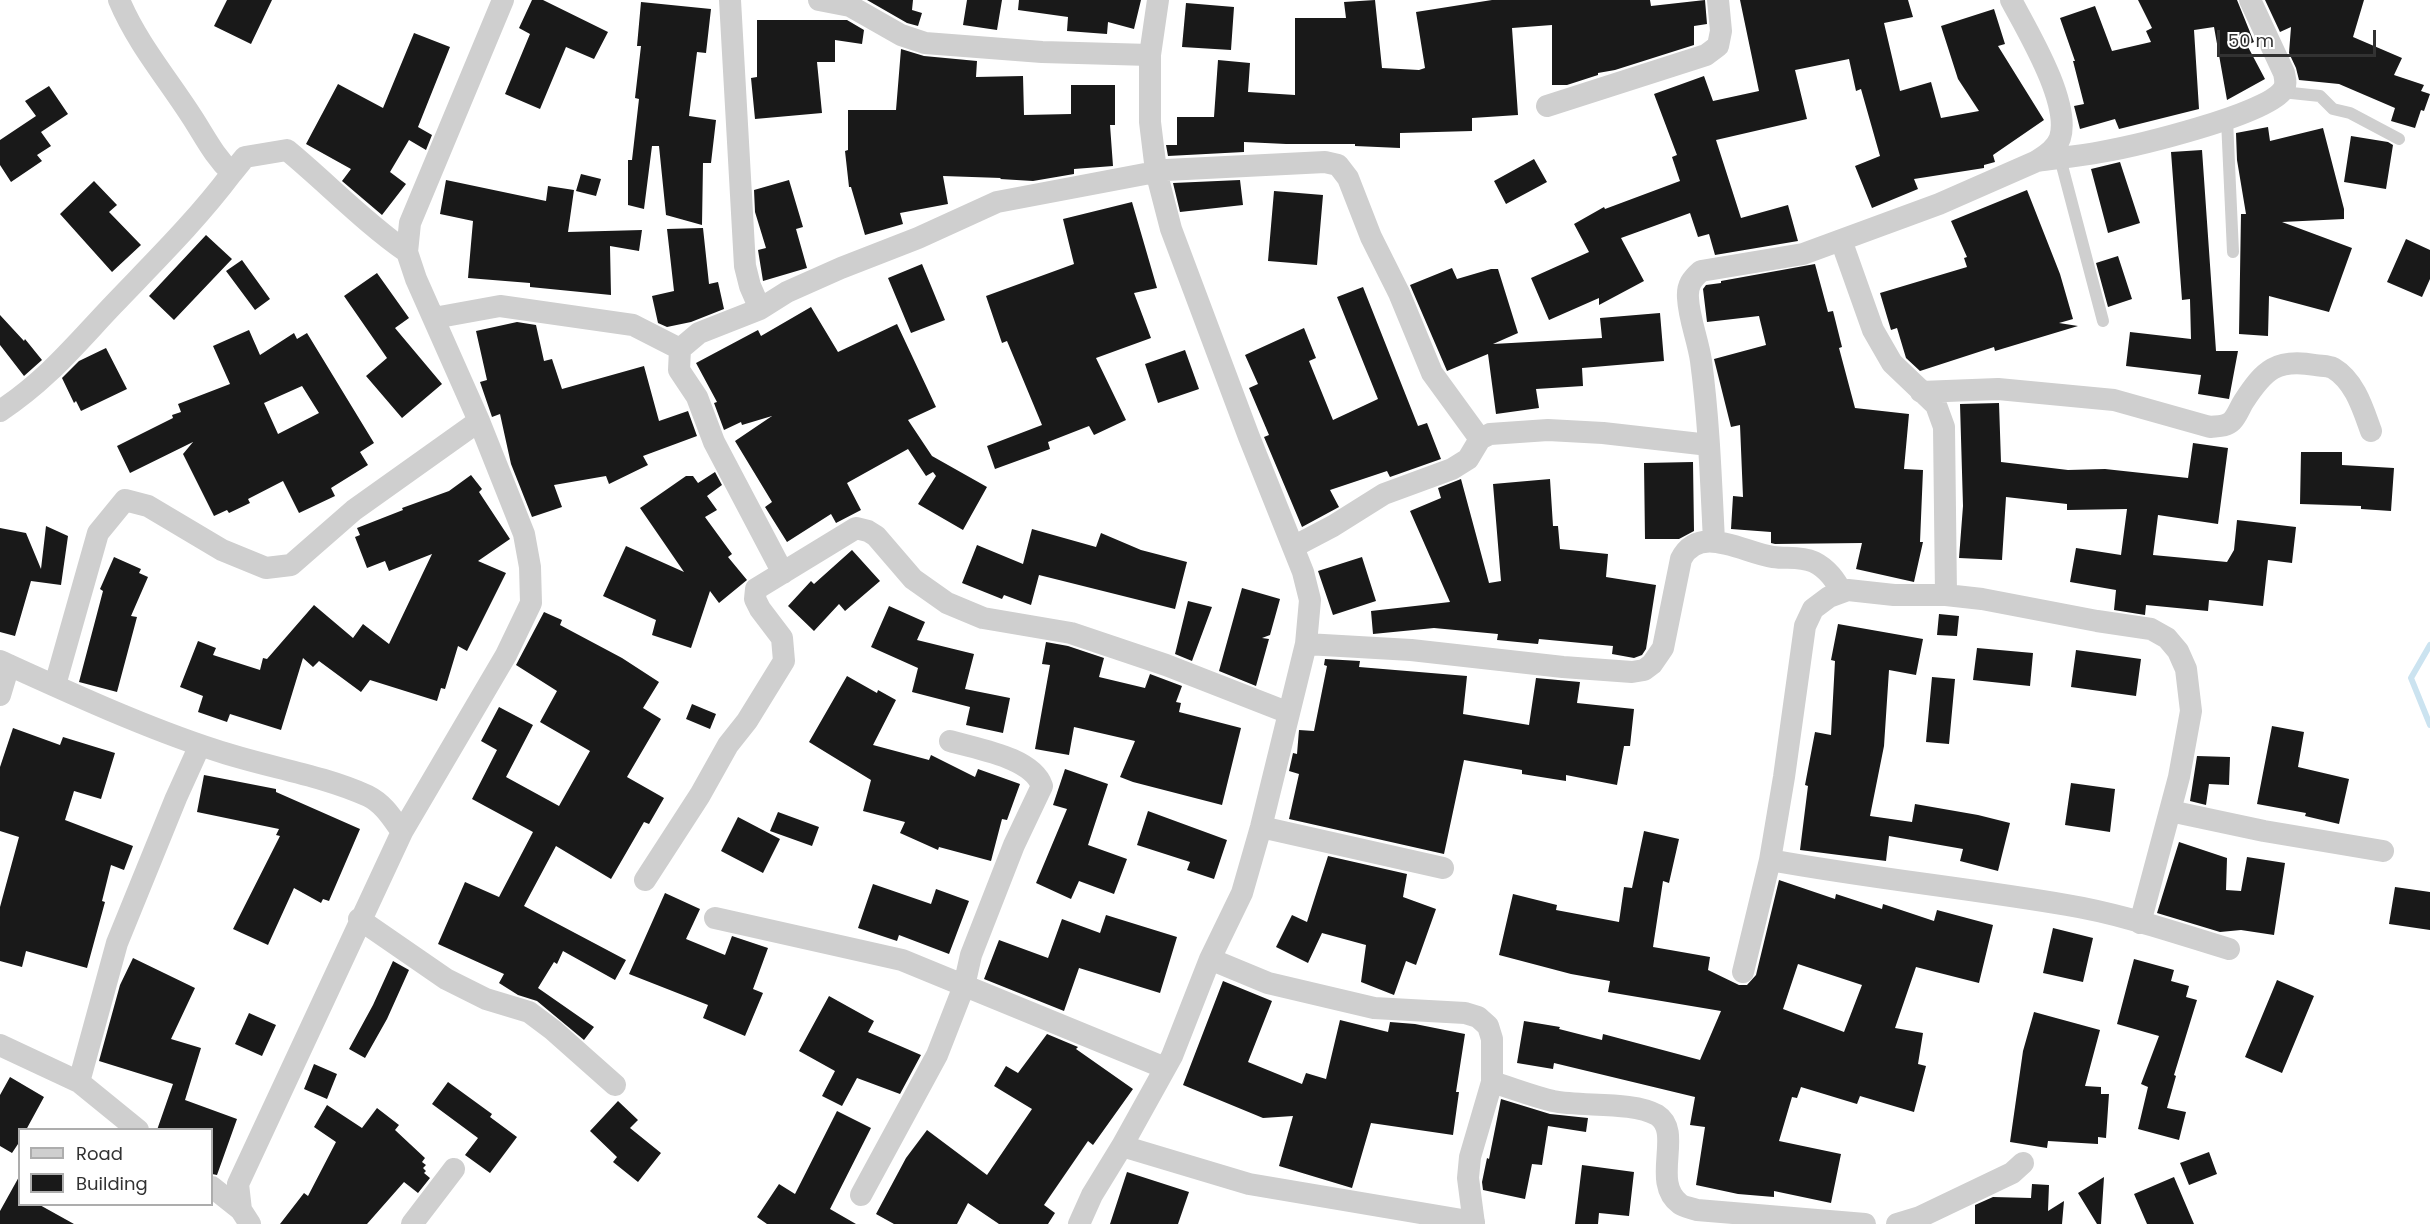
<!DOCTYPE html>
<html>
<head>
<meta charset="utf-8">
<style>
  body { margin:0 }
  #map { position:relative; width:2430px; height:1224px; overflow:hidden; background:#fff; font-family:Poppins,sans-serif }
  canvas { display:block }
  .legend { position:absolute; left:18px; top:1128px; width:195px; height:78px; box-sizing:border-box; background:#fff; border:2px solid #adadad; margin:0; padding:8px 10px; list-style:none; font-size:18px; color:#323232 }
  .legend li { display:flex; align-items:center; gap:12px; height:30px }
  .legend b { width:30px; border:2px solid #adadad }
  .scale { position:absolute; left:2217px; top:30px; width:159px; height:27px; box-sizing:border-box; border:3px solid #323232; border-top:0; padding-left:8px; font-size:18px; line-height:21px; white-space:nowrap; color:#323232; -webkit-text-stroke:4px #fff; paint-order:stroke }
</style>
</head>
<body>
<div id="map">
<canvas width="2430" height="1224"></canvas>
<ul class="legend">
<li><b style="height:8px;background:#cfcfcf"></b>Road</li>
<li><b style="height:16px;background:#191919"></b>Building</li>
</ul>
<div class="scale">50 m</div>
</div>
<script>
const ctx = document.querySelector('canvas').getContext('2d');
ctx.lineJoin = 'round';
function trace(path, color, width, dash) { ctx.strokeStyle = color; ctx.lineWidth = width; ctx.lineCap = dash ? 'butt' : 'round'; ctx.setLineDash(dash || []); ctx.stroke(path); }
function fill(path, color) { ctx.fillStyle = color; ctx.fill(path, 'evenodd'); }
trace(new Path2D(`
  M2430,645L2411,678L2430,725`), '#cbe3f0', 6);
fill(new Path2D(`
  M227,0H272L251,44L214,26Z
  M532,0H543L608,32L594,59L566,47L540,109L505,94L530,34L519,28Z
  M867,0H913L912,10L922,13L918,26L907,23Z
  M967,0H1002L997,30L963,25Z
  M1019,0H1141L1134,29L1108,22L1107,34L1067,31L1068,17L1018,10Z
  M1375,0L1382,68L1419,70L1425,68L1416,12L1492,0H1650L1651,6L1705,0L1707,24L1694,26V45L1615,70L1598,73V75L1567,85H1552V25L1512,28L1518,115L1472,118V131L1400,133V148L1355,146V144H1286L1244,142V152L1168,156L1166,145H1177V117H1214L1218,60L1250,63L1248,92L1295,95V18H1346L1344,2Z
  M1740,0H1908L1913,17L1884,23L1900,91L1931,82L1941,118L1979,111L1958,79L1941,26L1994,9L2005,44L1998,46L2044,120L1993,155L1995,162L1984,165V168L1914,179L1918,189L1872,208L1855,166L1880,156L1861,89L1856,91L1849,59L1795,70L1807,119L1716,140L1741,218L1788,205L1798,241L1715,255L1709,234L1698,237L1690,213L1621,238L1644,281L1599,305V298L1549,320L1531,278L1589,252L1574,224L1604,207L1605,209L1680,181L1672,157L1677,155L1654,94L1704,76L1713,101L1759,91Z
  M2138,0H2237L2254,42L2247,45L2265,79L2227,100L2214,27L2194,30L2199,109L2119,129L2115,119L2080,129L2074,106L2084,104L2073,61H2075L2060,18L2095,6L2112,51L2151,42L2146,31L2152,28Z
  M2265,0H2364L2353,37L2402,58L2394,75L2424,85L2421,91L2430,94L2424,111L2421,110L2415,128L2391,121L2395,108L2339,84L2299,80L2296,68L2289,53L2291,27L2280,32Z
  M641,2L711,9L706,53L697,52L689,116L716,120L711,163H703L702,225L666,215L659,146H652L644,209L628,205V160H632L639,99L635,98L641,46H637Z
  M1186,3L1234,7L1231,50L1182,47Z
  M757,20H847L864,30L862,44L835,40V62H817L822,113L755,119L751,78L757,77Z
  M414,33L450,47L418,127L432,135L426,150L409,140L390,172L406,184L382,215L342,181L351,169L306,144L338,84L383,108Z
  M901,49L924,56L977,61L976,77L1023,76L1024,115L1071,114V85H1115V125H1110L1113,166L1074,169V174L1033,181L1000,179L1001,178L943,176L948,204L900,213L903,224L865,235L851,187H849L845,151L848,150V110H896Z
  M49,86L68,114L41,132L51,146L37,155L42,161L11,182L0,165V140L36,116L25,101Z
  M2268,127L2270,141L2323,128L2344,209V219L2282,222L2352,248L2329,312L2269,296L2268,336L2239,334L2241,214H2246L2237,160L2236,133Z
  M2351,136L2388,142L2393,145L2386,189L2344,182Z
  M2202,150L2216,351H2238L2229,399L2198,394L2201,375L2126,366L2130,332L2191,339L2190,299L2182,300L2171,152Z
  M1534,159L1547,182L1506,204L1494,181Z
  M2120,162L2140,223L2108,233L2091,169Z
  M581,174L601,179L596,196L576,191Z
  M446,180L546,201L548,186L574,190L568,232L642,230L639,251L610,246L611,295L530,287V283L468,278L473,221L440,214Z
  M789,180L803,227L796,229L807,268L763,281L758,250L766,248L755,212L754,190Z
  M1240,180L1243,205L1180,212L1173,183Z
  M94,181L117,205L109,212L141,245L112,272L60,214Z
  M2027,190L2060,274L2073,319L2059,323L2078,326L1995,351L1994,347L1920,371L1906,358L1897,328L1891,330L1880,293L1967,267L1964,258L1967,257L1951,221Z
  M1274,191L1323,195L1317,265L1268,261Z
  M1132,202L1157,288L1134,293L1151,338L1096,358L1126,420L1094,435L1089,426L1048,442L1050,449L995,469L987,446L1042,425L1007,341L1002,343L986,296L1074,264L1063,219Z
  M703,228L709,284L718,282L724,309L691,322L667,327L658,323L652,296L674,291L667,229Z
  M206,235L232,259L174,320L149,296Z
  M2406,239L2430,250V279L2422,297L2387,282Z
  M2118,256L2132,299L2108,307L2096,263Z
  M242,260L270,299L255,310L226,271Z
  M922,264L945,320L911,333L888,278Z
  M1815,264L1828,312L1833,311L1842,347L1839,348L1855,408L1909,414L1904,469L1923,470L1920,542H1923L1914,582L1856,569L1862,543L1775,544L1771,543V532L1731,529L1733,496L1743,497L1740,425L1731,427L1714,359L1766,345L1759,316L1707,322L1703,289L1706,285L1721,283V281Z
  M1452,268L1457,279L1491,269H1498L1518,333L1493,344L1602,338L1600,318L1660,313L1664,361L1582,368L1583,386L1536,389L1539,408L1496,414L1488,354L1447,371L1410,285Z
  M377,273L409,318L395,328L442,384L402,418L366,376L387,358L344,296Z
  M1363,287L1418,426L1427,423L1441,459L1390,477L1387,471L1330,490L1339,507L1302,527L1264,437L1269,435L1249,388L1258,384L1245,355L1304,328L1316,358L1309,361L1333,420L1378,399L1337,297Z
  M811,307L838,352L897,324L936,407L908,420L932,456L987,487L963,530L918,504L936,476L933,472L926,476L908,449L847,483L861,510L836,523L831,514L787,542L765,507L772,502L735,441L772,416L742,425L741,422L724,430L714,403L717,402L696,363L758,330L761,336Z
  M0,315L24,341L25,339L42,360L24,376L0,345Z
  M517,322L536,325L544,361L552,359L562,389L644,366L659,421L688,411L697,436L643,456L648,465L609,484L606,476L554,485L562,507L532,517L511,464L500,414L492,417L480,382L487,380L476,331Z
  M249,330L260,355L294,333L297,339L307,333L374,443L360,452L368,465L331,488L335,496L299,513L283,481L248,499L250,503L229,513L227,510L214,516L183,454L193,442L130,473L117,446L173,418L172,415L181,412L178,404L230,384L213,346ZM302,386L319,413L278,434L264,403Z
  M106,348L127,389L81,411L76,401L74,403L62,378L79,361Z
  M1185,350L1199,389L1158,403L1145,364Z
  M1999,403L2001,462L2068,470L2105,469L2188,478L2193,443L2228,448L2218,524L2158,515L2153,555L2227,562L2234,550L2237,520L2296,527L2292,563L2268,560L2263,606L2209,600L2208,611L2146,605L2145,615L2114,610L2116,590L2070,582L2076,548L2121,555L2127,509L2067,510V504L2006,497L2002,560L1959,558L1963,506L1960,404Z
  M2301,452H2342V465L2394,468L2391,511L2361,509V506L2300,504Z
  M1693,462L1694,531L1679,539H1645L1644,463Z
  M715,472L722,485L707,496L717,510L705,517L732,554L728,557L747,580L719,603L710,591L691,648L652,635L656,620L603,596L626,546L684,572L640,508L686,476H693L698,483Z
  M471,475L482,489L479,492L510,539L478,561L506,573L467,651L458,646L445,689L441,688L437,701L370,680L361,692L319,661L313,667L303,658L281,730L230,714L227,722L198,712L203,696L180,687L198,641L216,648L213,655L260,670L263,658L267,659L314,605L353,638L363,624L389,644L432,554L389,571L385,561L367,568L355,537L360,535L357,528L403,510L402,508L449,491Z
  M1461,479L1489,583L1501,581L1493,484L1550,479L1553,526H1558L1560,549L1608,554L1606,577L1656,585L1646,649L1642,655L1634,658L1612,654L1613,646L1539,639L1538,644L1497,640L1498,634L1434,628L1373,634L1371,611L1450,602L1410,511L1441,498L1438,488Z
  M46,526L68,536L61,585L31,581L15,636L0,632V528L26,533L41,569Z
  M1032,529L1096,547L1101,533L1141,550L1187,562L1175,609L1039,575L1031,605L1004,595L1002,599L962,583L977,545L1023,564Z
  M852,550L880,581L845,611L839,604L814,631L788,606L811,581L814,584Z
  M114,557L141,569L139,573L148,577L131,616L137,617L117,692L79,682L103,591L100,589Z
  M1362,557L1376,601L1333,615L1318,571Z
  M1242,588L1280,599L1270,635L1262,638L1269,639L1256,686L1219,671Z
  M1188,601L1212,607L1192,661L1175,654Z
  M889,606L925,622L917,640L974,654L965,689L1010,698L1003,733L966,725L970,707L912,692L918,668L871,647Z
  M544,612L562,620L560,625L622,658L659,682L643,708L661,719L627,777L664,798L649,824L644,822L611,879L556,846L524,906L626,960L615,980L563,951L557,964L554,962L538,988L594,1027L584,1040L537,1001L518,995L499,983L504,974L438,944L465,882L499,897L533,832L472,799L497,750L481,741L499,707L533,725L506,777L559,806L590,751L540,722L557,691L516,665Z
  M1939,614L1959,616L1957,636L1937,635Z
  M1838,624L1923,639L1916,675L1889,670L1884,746L1870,816L1912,822L1915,804L1978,815L2010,823L1998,871L1960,861L1963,849L1889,836L1886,861L1800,850L1808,786L1805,785L1815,732L1831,735L1835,661L1831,660Z
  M1046,642L1068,646L1104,658L1099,677L1145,688L1150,674L1182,686L1176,702L1181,703L1179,712L1241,728L1222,805L1133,782L1120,777L1135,741L1074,727L1069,755L1035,749L1050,665L1042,664Z
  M1977,648L2033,653L2030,686L1973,680Z
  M2076,650L2141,659L2136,696L2071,687Z
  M1325,659L1360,661L1359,667L1467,676L1463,714L1529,725L1536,678L1580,682L1577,703L1634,709L1630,746H1624L1617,785L1566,775V781L1522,774V770L1464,760L1444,854L1289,819L1299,774L1289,771L1293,753L1297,754L1299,730L1314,731L1327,666L1324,665Z
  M847,676L877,693L878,690L896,700L873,745L929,760L931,755L975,777L978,769L1020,784L1007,820L1002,819L991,861L939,847L938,850L900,833L905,822L863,811L871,780L809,742Z
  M1932,677L1955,679L1949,744L1926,742Z
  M692,704L716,714L710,729L686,719Z
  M2272,726L2304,732L2298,767L2349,779L2339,824L2305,816L2306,813L2257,804Z
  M13,728L60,745L63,737L115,753L101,799L74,791L65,820L133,846L124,870L111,865L102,901L105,902L87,968L26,951L22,967L0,961V907L19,837L0,831V767Z
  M2197,756L2230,757L2229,785L2209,784L2206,805L2190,801Z
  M1065,769L1108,784L1088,845L1127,859L1114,894L1079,881L1071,899L1036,883L1067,809L1053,805Z
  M204,775L276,789V792L360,829L329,901L323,899L321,903L294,888L268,945L233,929L280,836L276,835L279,829L197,812Z
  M2071,783L2115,789L2110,832L2065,825Z
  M1148,811L1227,840L1214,879L1187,870L1190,862L1137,845Z
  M778,812L819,827L812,846L770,831Z
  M738,817L780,839L763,873L721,851Z
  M1644,831L1679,839L1669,883L1663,881L1653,947L1710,957L1708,970L1739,985H1747L1756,975L1779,880L1835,899L1836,894L1882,909L1883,904L1934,921L1937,910L1993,925L1979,983L1916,967L1895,1028L1923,1033L1918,1064L1926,1066L1914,1112L1860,1096L1857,1104L1801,1087L1797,1098L1792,1097L1779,1141L1841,1154L1831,1203L1774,1191V1197L1738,1194L1696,1185L1705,1127L1690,1125L1695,1097L1554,1063L1553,1069L1517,1063L1524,1021L1560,1027L1559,1029L1602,1040L1603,1034L1700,1060L1721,1011L1608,992L1610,981L1571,974L1499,955L1513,894L1557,905L1556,910L1619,922L1624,887L1632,888ZM1798,964L1862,985L1844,1032L1783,1009Z
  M2179,842L2227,858L2226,890L2241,891L2247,857L2285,863L2274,935L2241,930L2220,932L2157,913Z
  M1328,856L1407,874L1403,897L1436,909L1416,965L1406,961L1394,995L1361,982L1366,945L1322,933L1308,963L1276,947L1292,915L1307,922Z
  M873,884L931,904L936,889L969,901L949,954L899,935L897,941L858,928Z
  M2395,887L2430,892V930L2389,924Z
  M665,893L700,909L686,939L725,955L732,936L768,948L753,989L763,993L745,1036L703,1018L708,1005L629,974Z
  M1106,915L1177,937L1160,993L1079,968L1064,1011L984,979L999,940L1048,958L1062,919L1100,933Z
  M2053,928L2093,938L2083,982L2043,973Z
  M133,958L195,988L171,1039L201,1048L185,1100L237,1119L217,1175L212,1174V1130H157L173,1084L99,1061L120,985Z
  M2134,959L2174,970L2171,981L2189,986L2186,997L2197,1000L2174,1075L2176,1076L2167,1108L2186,1112L2179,1140L2138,1129L2148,1087L2141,1084L2159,1036L2117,1024Z
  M393,961L409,970L387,1019L365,1058L349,1049L373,1005Z
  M2277,980L2314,996L2282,1073L2245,1057Z
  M1223,981L1272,1001L1248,1062L1302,1084L1306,1073L1326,1079L1340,1020L1388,1032L1390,1022L1415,1024L1465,1034L1456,1092H1459L1453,1135L1371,1123L1352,1188L1279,1166L1293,1116L1263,1118L1183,1085Z
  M829,996L874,1021L868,1032L921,1055L900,1094L857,1078L842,1106L822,1096L835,1071L799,1051Z
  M2034,1012L2100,1030L2085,1086L2101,1087V1094H2109L2106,1138L2098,1137V1144L2048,1141L2047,1148L2010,1142L2023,1051Z
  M249,1013L276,1025L262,1056L235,1044Z
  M1047,1034L1078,1047L1076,1049L1133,1089L1093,1145L1088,1141L1044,1205L1055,1213L1048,1224H999L968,1203L957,1224H894L876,1214L906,1158L927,1130L987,1175L1032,1109L994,1086L1006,1066L1018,1073Z
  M314,1064L337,1074L327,1099L304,1089Z
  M10,1077L44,1097L26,1130H20V1141L12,1153L0,1146V1095Z
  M448,1082L492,1114L490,1117L517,1137L490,1173L465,1155L478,1138L432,1104Z
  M1501,1099L1550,1114L1588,1118L1586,1132L1548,1126L1542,1165L1532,1164L1525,1199L1483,1190L1482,1182L1487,1158L1489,1159Z
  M618,1101L638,1120L630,1128L661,1153L638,1182L613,1162L617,1157L590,1131Z
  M327,1105L362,1128L377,1108L399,1125L395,1130L425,1158L422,1162L426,1165L423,1168L426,1171L424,1173L430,1178L418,1193L404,1182L367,1224H280L304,1193L308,1196L336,1142L314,1127Z
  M837,1111L871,1128L830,1209L856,1224H767L757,1217L779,1184L795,1194Z
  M2209,1152L2217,1174L2189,1185L2180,1163Z
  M1582,1165L1634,1172L1629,1216L1599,1213L1598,1224H1575Z
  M1127,1172L1189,1192L1178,1224H1110Z
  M20,1175V1204H38L74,1224H0V1211Z
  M2104,1177L2101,1224H2097L2078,1193Z
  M2174,1177L2194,1224H2147L2134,1194Z
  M2032,1184L2049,1185L2048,1211L2064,1201L2062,1224H1975V1205L1993,1197L2031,1198Z`), '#191919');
trace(new Path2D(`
  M2282,92L2320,96L2333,109L2350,113L2399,139
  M2227,120L2233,252
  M2060,158L2103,321`), '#cfcfcf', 12);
trace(new Path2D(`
  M119,0C137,43 167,78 192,117C205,137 214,156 232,173L245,157L287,150C327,183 364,222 407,252
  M730,0L745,266L750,286L760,309
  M819,0L850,6L901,35L925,43L1042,52L1150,55
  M1547,106L1706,55L1718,46L1721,31L1718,0
  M2037,161C2059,158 2080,156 2101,152C2135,146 2266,115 2283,90C2287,84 2285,79 2284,73L2250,0
  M1841,240L1873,330L1892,363L1936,405L1944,427L1946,595
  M434,318L500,306L633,325L680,349
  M1921,392L1998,389L2114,400L2210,427C2217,426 2226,427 2232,421C2237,416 2240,407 2244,401C2264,370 2277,358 2315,365C2321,366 2329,366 2333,368C2355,381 2363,409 2371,431
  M0,411C47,380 75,345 113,305C154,262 196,221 232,173
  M1714,541C1711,481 1709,421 1701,361C1698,340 1689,319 1688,298C1687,285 1692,279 1701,271L1803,254L1939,204L2037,161C2046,155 2056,149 2060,138C2071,103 2028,32 2011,0
  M1293,547L1333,526L1384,494L1452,469L1468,459L1480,439L1490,434L1548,430L1603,433L1709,445
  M783,573L714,442L697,397L679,370L680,349L699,333L760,309L787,292L841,268L918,238L997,202L1166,170L1325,162L1338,165L1348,178L1371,237L1399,293L1432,373L1480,439
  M1306,644L1411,650L1563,667L1632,672L1644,670L1652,664L1663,648L1681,559C1699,523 1744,553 1773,557C1787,559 1800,556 1814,562C1828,569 1835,580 1842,592
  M0,661C68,692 144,727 215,750C265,767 319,774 368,796C384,804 392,818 402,832
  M55,685L98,533L125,500L148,506L222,550L266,568L291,565L354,510L479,421
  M0,695L9,665
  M2170,811L2264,831L2383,851
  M1261,827L1443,868
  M1770,860C1868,878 1968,888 2067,905C2122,914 2176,933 2229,949
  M645,880L700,795L728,745L747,721L784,661L782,638L760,609L755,599L756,589L856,528L868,531L876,536L913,579L947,603L983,618L1071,633L1166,665L1289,713
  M715,918L902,960L1165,1068
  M359,919L446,979L486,999L529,1012L553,1030L615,1085
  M1210,959L1268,983L1374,1008L1465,1013L1478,1017L1488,1026L1492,1039V1082L1470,1157L1468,1178L1474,1224
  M1743,972L1770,860L1784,777L1805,626L1813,609L1829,597L1848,590L1894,595H1946L1982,599L2097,621L2151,629L2167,638L2178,651L2186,669L2191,711L2179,777L2140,923
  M0,1045L79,1082L138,1130
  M79,1082L117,943L176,798L200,745
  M1492,1082C1512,1088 1532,1096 1553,1101C1581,1107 1633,1101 1657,1115C1684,1132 1650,1182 1680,1204C1684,1207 1692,1208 1697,1210L1865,1224
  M1122,1146L1249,1184L1474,1222
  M212,1187L241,1210L250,1224
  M861,1195L937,1055L964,986L971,955L1014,845L1042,786C1032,757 976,749 950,741
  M241,1210L238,1184L402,832L506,655L531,603L530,567L524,534L479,421L416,279L407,252L410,223L503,0
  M412,1224L454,1169
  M1079,1224L1092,1195L1122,1146L1172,1056L1210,959L1242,893L1261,827L1306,644L1310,600L1303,572L1249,437L1171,229L1156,171L1150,122V55L1158,0
  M1897,1224L1920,1217L2012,1173L2023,1163`), '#cfcfcf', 22);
</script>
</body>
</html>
